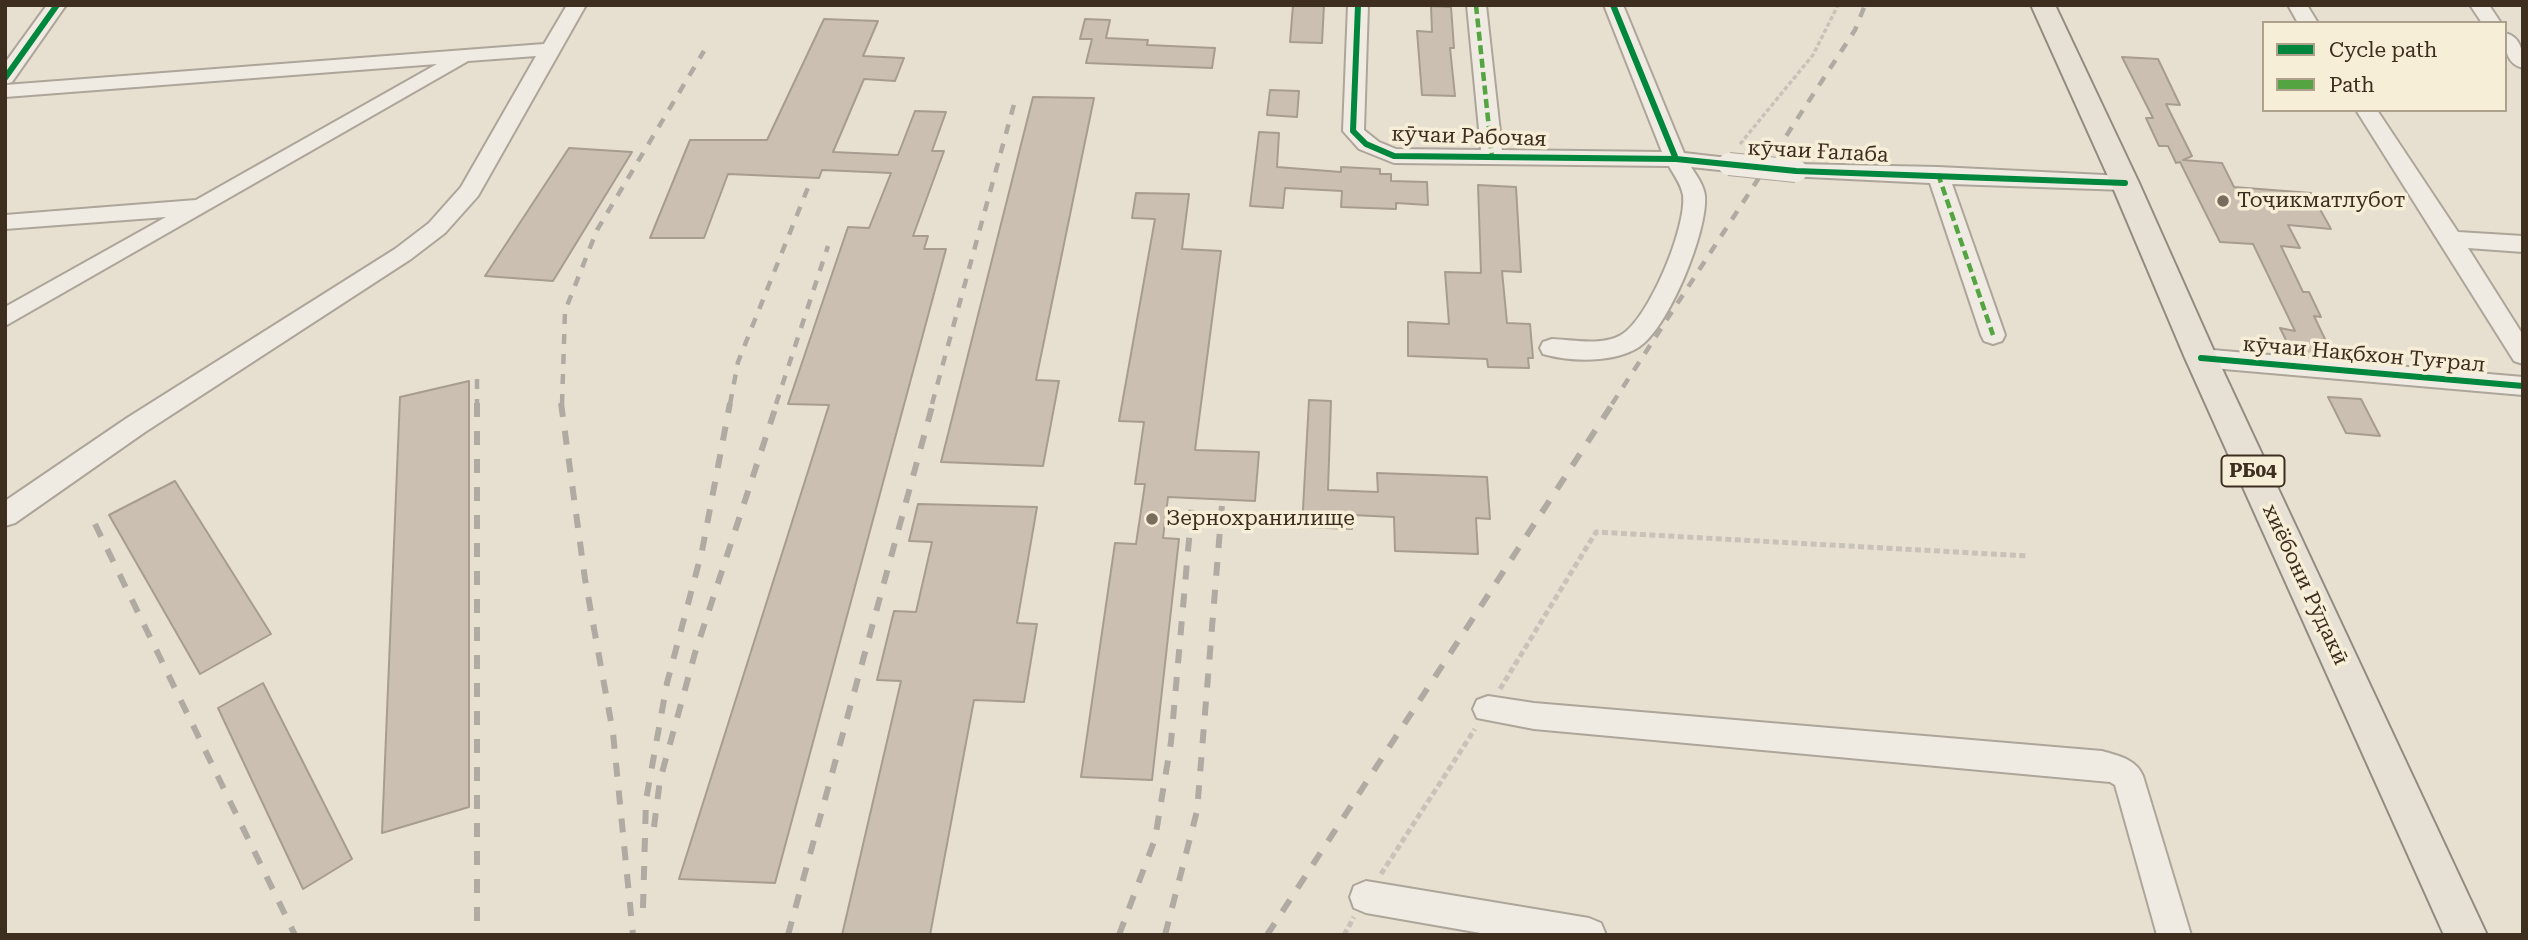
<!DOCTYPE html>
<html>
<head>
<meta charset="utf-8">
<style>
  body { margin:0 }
  #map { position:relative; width:2528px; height:940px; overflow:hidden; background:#e7e0d1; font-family:"Roboto Serif",serif }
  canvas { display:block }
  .frame { position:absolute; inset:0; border:7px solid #3d2e20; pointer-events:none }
  .legend { position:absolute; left:2262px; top:21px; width:245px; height:91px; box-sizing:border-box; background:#f7eed8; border:2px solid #ada18e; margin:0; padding:9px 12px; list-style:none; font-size:21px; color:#3d2e20 }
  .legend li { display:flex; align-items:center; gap:14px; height:35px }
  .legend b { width:35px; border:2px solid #ada18e }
</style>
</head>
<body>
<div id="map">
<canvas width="2528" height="940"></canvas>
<div class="frame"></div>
<ul class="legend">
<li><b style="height:9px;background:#00873e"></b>Cycle path</li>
<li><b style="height:9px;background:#54a441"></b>Path</li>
</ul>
</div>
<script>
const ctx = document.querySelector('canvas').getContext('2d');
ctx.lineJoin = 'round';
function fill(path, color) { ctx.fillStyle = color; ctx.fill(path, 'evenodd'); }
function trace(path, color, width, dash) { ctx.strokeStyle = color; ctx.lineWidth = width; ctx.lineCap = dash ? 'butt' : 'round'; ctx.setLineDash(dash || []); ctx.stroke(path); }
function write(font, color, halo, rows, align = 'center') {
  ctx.font = font + ' "Roboto Serif",serif'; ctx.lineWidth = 7; ctx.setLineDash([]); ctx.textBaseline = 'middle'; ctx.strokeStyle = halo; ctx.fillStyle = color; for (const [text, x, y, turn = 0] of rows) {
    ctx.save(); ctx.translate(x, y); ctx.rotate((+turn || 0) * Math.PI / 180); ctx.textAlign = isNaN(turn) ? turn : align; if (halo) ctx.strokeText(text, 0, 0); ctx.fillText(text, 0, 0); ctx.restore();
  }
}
const building = new Path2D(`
  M1293,5H1324L1322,43L1290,42Z
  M1431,6L1451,7L1454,48H1450L1455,96L1422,95L1417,31L1432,32Z
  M824,19L878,21L863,56L904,58L895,81L864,79L833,152L898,155L915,111L946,112L932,151H944L913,236H928L924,249H946L775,883L679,879L829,405L788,404L848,227L869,228L891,173L822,170L819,178L728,174L704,238H650L690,140H767Z
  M1085,19L1110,20L1106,38L1148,40L1147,45L1215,48L1212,68L1086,63L1092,39H1080Z
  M2122,57L2158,59L2180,105L2166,104L2192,156L2183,160L2222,163L2234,187L2311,193L2331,229L2288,225L2300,248L2281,246L2303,292H2309L2321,317L2314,316L2334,358L2293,354L2280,328L2295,331L2253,244L2220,242L2180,162L2176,163L2168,146H2159L2146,118H2153Z
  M1270,90L1299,91L1297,117L1267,115Z
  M1033,97L1094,98L1036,380L1059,381L1043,466L941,462Z
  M1259,132L1279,133L1277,167L1341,172V167L1380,169V174H1391V181L1427,182L1428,205L1396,203V209L1341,207L1342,191L1285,188L1283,208L1250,206Z
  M569,148L632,152L553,281L485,276Z
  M1478,185L1516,187L1521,272L1502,271L1507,323L1530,324L1533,358H1528L1529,368L1488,367L1487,359L1408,356V322L1449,324L1445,272L1481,273Z
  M1136,193L1189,194L1182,249L1221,251L1195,450L1259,452L1255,501L1168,497L1163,538L1179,539L1152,780L1081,777L1115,543L1136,544L1145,484H1135L1144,422L1119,421L1155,219L1132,218Z
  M469,381V807L382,833L400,397Z
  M2328,397L2361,399L2380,436L2346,433Z
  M1309,400L1331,401L1328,490L1378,492L1377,473L1487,477L1490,519L1476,518L1478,554L1395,551L1394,517L1352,515V529L1302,527Z
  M175,481L271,634L200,674L109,515Z
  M918,504L1037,507L1017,623L1037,624L1024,702L974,700L930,935H842L901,681L877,680L894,611L916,612L932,542L909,541Z
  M263,683L352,859L303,889L218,708Z`);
fill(building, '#cbbfb2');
trace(building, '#a89c90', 2);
const minor = new Path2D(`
  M47,5H66L12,82L5,84V63Z
  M567,5H586L478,196L445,233L411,259L145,432L15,523L5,526V501L127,418L395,249L429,223L461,187L536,56L468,61L5,326V307L166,217L5,229V215L196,200L437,64L5,97V85L544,44Z
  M1348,5H1368L1364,130L1379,142L1396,149L1481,150L1467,5H1486L1502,150L1662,152L1604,5H1623L1684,153L1737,159L1740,164L1737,169L1729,171L1691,167C1697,176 1704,186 1705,196C1708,231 1668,329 1639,347C1614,363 1571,362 1543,354L1540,348L1543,342L1552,339C1573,340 1602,346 1621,335C1649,319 1687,226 1683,195C1681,184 1674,175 1669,166L1394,163L1359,149L1343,131Z
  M2288,5H2307L2318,23H2298Z
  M2470,5H2489L2501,23H2482Z
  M2505,33C2522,37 2523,53 2523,68C2506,64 2505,48 2505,33Z
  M2356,110H2377L2458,232L2523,236V252L2468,248L2523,335V364L2514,361Z
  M1796,164L1938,167L2125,176L2133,178L2136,183L2133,188L2125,190L1952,184L2005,335L2002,341L1993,344L1984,341L1981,335L1930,183L1788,176L1785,171L1788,166Z
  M2201,349L2523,377V395L2201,367L2192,364L2189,358L2192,352Z
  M1488,696L1534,703L2102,751C2119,756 2136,759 2143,776L2191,935H2157L2115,785L2110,782L1534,729L1477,718L1473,709L1477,700Z
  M1366,881L1589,918L1601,923L1606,935H1492L1366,913L1354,908L1350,897L1354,886Z`);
const major = new Path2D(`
  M2031,5H2055L2139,183L2217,358L2487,935H2444L2185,358L2111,183Z`);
trace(minor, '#ada599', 4);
trace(major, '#928b80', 4);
trace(new Path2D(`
  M1740,144L1813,55L1838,5`), '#c8c2b9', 3.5, [4.5, 2.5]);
trace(new Path2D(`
  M1500,689L1596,532L2028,556
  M1381,874L1475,729
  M1344,935L1354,917`), '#c8c2b9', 5, [6, 3.5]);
fill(minor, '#efebe3');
fill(major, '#e6e1d4');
trace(new Path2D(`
  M477,379V404
  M562,404L565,311L597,230L704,51
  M730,404L738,362L809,185
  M776,404L828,246
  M932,404L1016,97
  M1612,404L1855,30L1865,5`), '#afaaa2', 4.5, [10, 10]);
trace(new Path2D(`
  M477,403V935
  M561,403L585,579L613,733L633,935
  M95,524L295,935
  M654,827L660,780L695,653L777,403
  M643,908L646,800L667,683L702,551L730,403
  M788,935L933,403
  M1119,935L1155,839L1171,742L1192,506
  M1165,935L1197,811L1222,505
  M1267,935L1613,403`), '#afaaa2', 6, [14, 14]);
const minorBridge = new Path2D(`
  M1729,164L1796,171`);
trace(minorBridge, '#ada599', 24, []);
trace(minorBridge, '#efebe3', 22);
trace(new Path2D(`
  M1476,5L1492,157
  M1938,174L1993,335`), '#54a441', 4.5, [9, 4.5]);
trace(new Path2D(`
  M1358,5L1353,131L1366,144L1394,156L1676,159
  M1613,5L1676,159L1796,171L2125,183
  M5,78L57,5
  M2201,358L2523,386`), '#00873e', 6);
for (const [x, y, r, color] of [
  [2223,201,7,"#786c5e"],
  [1152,519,7,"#786c5e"]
]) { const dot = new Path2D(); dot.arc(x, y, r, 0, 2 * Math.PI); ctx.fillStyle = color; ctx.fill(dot); trace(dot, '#f7eed8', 2.5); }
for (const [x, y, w] of [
  [2253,471,63]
]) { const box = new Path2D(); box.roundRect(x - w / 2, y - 15.5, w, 31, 5); ctx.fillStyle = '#f7eed8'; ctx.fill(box); trace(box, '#3d2e20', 2); }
write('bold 19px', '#3d2e20', null, [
  ["РБ04",2253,471]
]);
write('21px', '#3d2e20', '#f7eed8', [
  ["кӯчаи Рабочая",1469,137,2],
  ["кӯчаи Ғалаба",1818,152,3],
  ["кӯчаи Нақбхон Туғрал",2364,355,5],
  ["хиёбони Рӯдакӣ",2305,585,65]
]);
write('21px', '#3d2e20', '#f7eed8', [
  ["Тоҷикматлубот",2237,201],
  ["Зернохранилище",1166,519]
], 'left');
</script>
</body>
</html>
